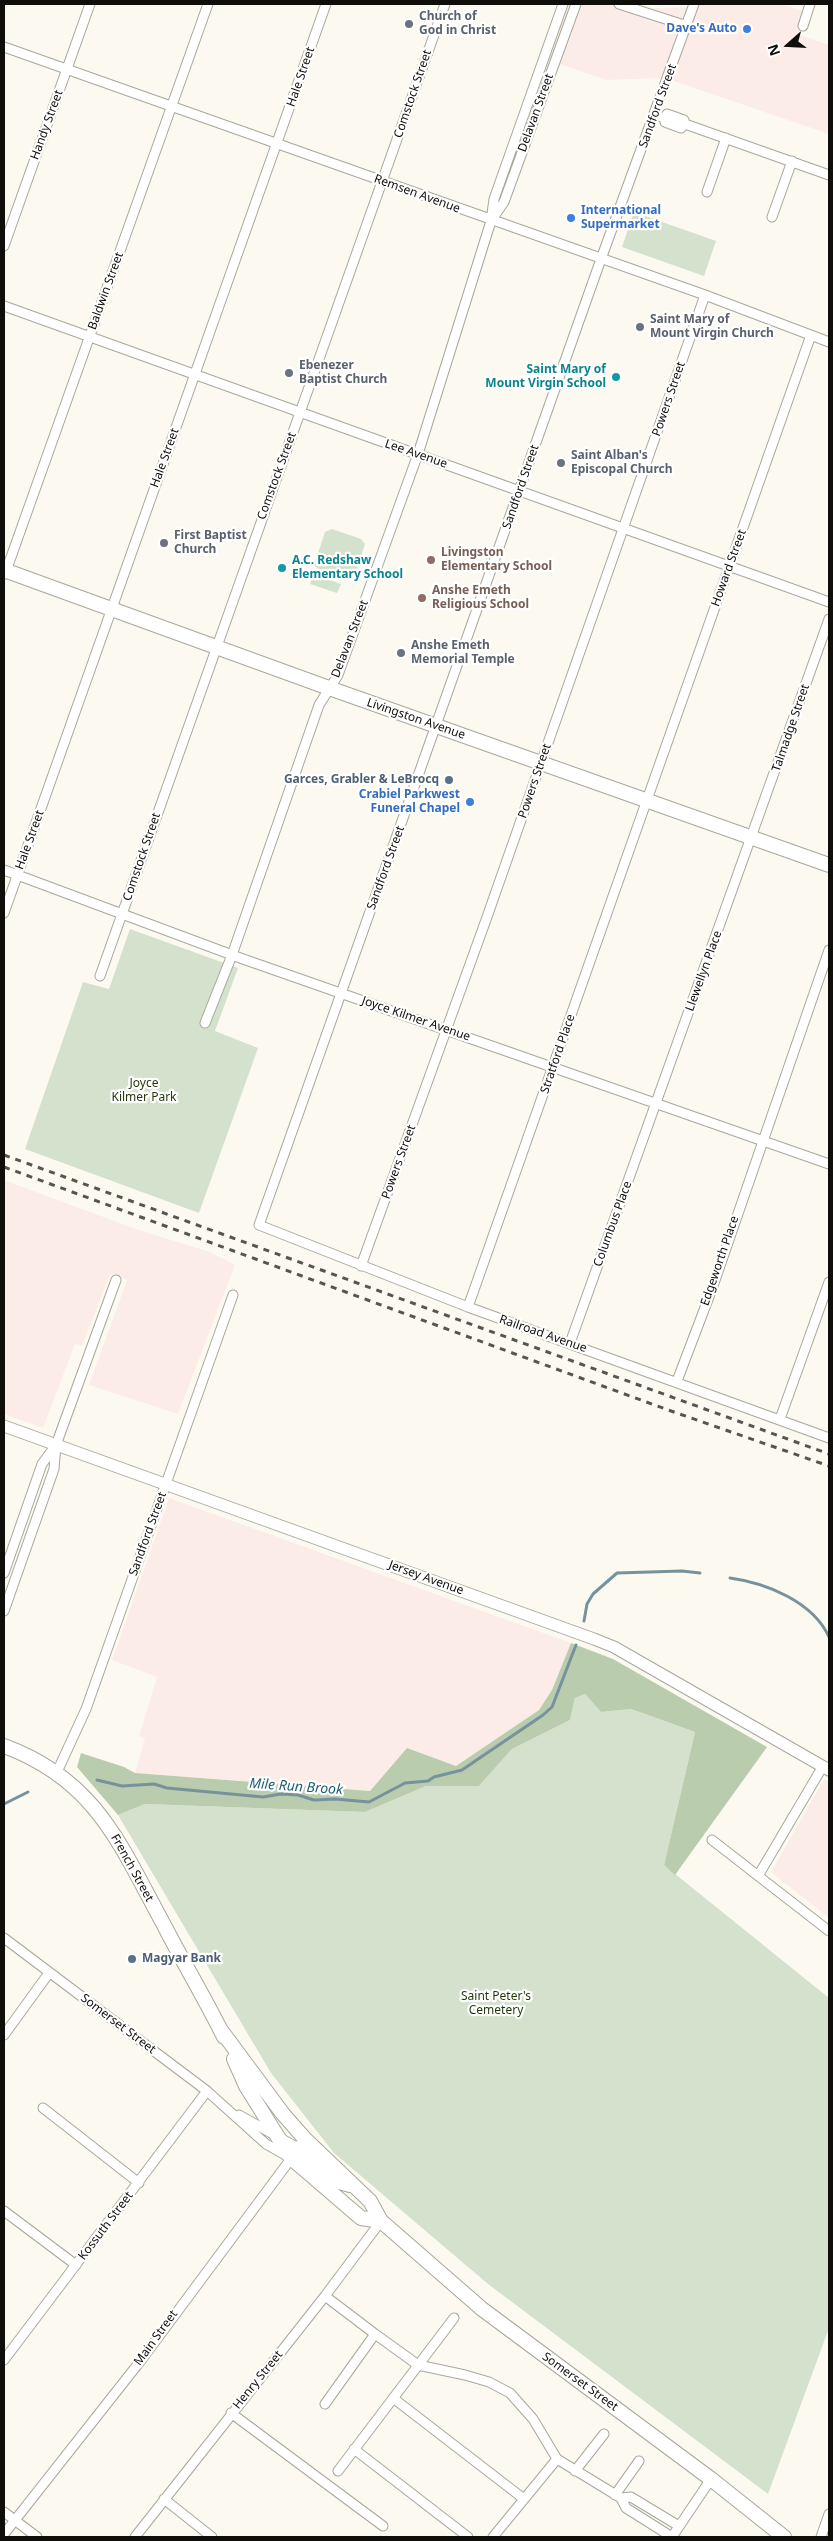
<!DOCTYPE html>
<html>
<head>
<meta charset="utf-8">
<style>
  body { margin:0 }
  #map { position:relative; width:833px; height:2541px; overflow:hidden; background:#fcfaf0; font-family:"Noto Sans",sans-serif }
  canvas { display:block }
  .frame { position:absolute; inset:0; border:5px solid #0f0e0b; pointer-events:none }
  .north { position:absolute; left:763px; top:20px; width:50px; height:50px; -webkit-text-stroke:4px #fff; paint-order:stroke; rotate:251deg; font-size:14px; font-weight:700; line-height:20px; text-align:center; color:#0f0e0b }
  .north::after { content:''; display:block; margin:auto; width:18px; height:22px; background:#0f0e0b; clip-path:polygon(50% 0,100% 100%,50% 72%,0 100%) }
</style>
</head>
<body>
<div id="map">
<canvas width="833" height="2541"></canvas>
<div class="frame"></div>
<div class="north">N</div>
</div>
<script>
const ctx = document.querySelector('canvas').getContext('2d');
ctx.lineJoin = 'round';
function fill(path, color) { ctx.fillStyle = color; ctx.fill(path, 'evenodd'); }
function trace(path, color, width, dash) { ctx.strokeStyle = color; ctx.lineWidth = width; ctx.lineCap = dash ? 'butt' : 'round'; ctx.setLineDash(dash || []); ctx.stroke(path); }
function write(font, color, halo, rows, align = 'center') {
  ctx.font = font + ' "Noto Sans",sans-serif'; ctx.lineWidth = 4.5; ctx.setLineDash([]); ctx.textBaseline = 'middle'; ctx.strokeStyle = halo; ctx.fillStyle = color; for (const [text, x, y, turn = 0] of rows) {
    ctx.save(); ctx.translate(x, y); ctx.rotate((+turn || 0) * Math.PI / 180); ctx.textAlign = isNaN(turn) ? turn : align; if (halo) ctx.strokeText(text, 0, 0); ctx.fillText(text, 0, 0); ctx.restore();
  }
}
fill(new Path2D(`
  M568,4H615L629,9L690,7L691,4H781L806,12L798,34L829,45V134L665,78L606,80L548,60Z
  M4,1180L136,1229L210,1252L235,1265L178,1414L89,1385L127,1280L110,1274L82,1346L75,1344L43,1428L4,1414Z
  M169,1498L571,1643L552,1690L539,1710L456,1766L407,1748L370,1791L135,1773L145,1738L139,1736L157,1677L112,1660Z
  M824,1779L829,1782V1918L771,1872Z`), '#fcece8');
fill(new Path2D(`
  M634,212L716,241L704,276L622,247Z
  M332,529L361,539L365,544L355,574L351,579C342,580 321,573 314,565L325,532Z
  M313,574L341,584L337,593L310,584Z
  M130,929L238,968L215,1031L258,1048L199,1213L25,1149L83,982L109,989Z
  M585,1694L601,1712L631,1709L695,1732L664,1865L829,1998V2328L768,2494L488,2284L334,2153L271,2073L118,1815L145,1804L365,1812L426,1786H479L512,1749L570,1720L575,1698Z`), '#d4e1cd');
fill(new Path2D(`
  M571,1643L613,1659L767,1747L675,1875L664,1865L695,1732L631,1709L601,1712L585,1694L575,1698L570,1720L512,1749L479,1786H426L365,1812L145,1804L118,1815L77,1767L81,1753L124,1767L135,1773L370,1791L407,1748L456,1766L539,1710L552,1690Z`), '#b9ccae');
trace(new Path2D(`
  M730,1578C767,1583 813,1602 829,1637
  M584,1621L587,1604L593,1594L617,1573L682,1571L700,1573
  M97,1780L122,1786L154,1784L167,1788L263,1797L281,1794L298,1795L314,1800L335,1799L369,1802L405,1783L428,1781L434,1777L462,1770L543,1715L552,1707L576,1645
  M4,1804L28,1792`), '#78929d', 3);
const minor = new Path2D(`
  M619,4L687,26
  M694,4L601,259L259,1225L468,1307L829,1438
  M803,26L810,4
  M4,47L705,295L829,342
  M655,115L665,118L667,114L684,120L685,124L829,175
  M665,118V122L681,128L685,124
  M707,192L726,138
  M772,217L792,161
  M493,218L504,202L576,4
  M4,246L90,4
  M4,306L829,602
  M5,574L208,4
  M4,870L243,959L829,1164
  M4,913L326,4
  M100,976L445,4
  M205,1023L232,955L319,705L338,675L418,454L491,221L494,199L563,4
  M361,1266L487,917L705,295
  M468,1307L811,335
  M570,1343L829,619
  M677,1381L712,1289L829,950
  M780,1419L829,1282
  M4,1573L42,1464L56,1445
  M4,1611L54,1469L56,1445L116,1280
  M57,1772L86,1709L233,1295
  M712,1840L829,1931
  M758,1876L823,1766
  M4,1938L207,2091L266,2144L289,2157
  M4,2035L49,1973
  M43,2108L139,2183
  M239,2115L298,2148
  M4,2211L76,2265
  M325,2296L375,2334L325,2404
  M375,2334L418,2365L465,2375L489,2382L510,2393L533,2419L557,2459L621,2498L626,2508L672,2537L711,2479
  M4,2360L207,2091
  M393,2398L524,2499
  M231,2413L383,2526
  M354,2449L468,2537
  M338,2471L454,2318
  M575,2471L604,2434
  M615,2495L639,2461
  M621,2498L631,2497L679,2526
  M164,2499L212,2537
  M4,2512L37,2537
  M4,2534L142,2359L293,2156
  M135,2537L325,2296L381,2221
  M493,2537L557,2459
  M821,2537L829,2514`);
const tertiary = new Path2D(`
  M4,1426L594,1639L614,1647L829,1770`);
const secondary = new Path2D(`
  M4,570L329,688L829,865
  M4,1746C97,1780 121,1847 165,1927C184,1964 206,2000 224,2037
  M220,2029L283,2114L305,2139L370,2201L381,2221L482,2309L711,2479L784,2537
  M234,2059L246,2086L291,2158L361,2218L381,2221
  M298,2148L332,2180L350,2185`);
trace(minor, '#a8a79d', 11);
trace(tertiary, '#a8a79d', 13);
trace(secondary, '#a8a79d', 16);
trace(minor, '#fff', 9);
trace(tertiary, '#fff', 11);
trace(secondary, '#fff', 14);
trace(new Path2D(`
  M4,1155L829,1454
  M4,1167L671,1411L829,1466`), '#565550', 3, [6, 6]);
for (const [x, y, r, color] of [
  [409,24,5,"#6b7280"],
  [747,29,5,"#3f7fe0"],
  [571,218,5,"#3f7fe0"],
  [640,327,5,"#6b7280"],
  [289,373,5,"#6b7280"],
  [616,377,5,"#0f9aa8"],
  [561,463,5,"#6b7280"],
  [164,543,5,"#6b7280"],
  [431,560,5,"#8d6e63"],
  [282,568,5,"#0f9aa8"],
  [422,598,5,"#8d6e63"],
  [401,653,5,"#6b7280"],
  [449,780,5,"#5c6f8a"],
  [470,802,5,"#3f7fe0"],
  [132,1959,5,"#5c6f8a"]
]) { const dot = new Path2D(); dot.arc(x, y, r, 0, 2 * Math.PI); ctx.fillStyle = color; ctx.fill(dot); trace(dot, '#fff', 2); }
write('bold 12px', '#5b616d', '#fff', [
  ["Church of",419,17],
  ["God in Christ",419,31],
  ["Saint Mary of",650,320],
  ["Mount Virgin Church",650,334],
  ["Ebenezer",299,366],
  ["Baptist Church",299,380],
  ["Saint Alban's",571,456],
  ["Episcopal Church",571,470],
  ["First Baptist",174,536],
  ["Church",174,550],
  ["Anshe Emeth",411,646],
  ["Memorial Temple",411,660]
], 'left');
write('bold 12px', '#366cbe', '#fff', [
  ["Dave's Auto",737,29],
  ["International",581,211,"left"],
  ["Supermarket",581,225,"left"],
  ["Crabiel Parkwest",460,795],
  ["Funeral Chapel",460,809]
], 'right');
write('12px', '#0f0e0b', '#fff', [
  ["Hale Street",301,77,-71],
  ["Comstock Street",413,94,-71],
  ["Sandford Street",658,106,-70],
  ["Delavan Street",536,113,-70],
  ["Handy Street",47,125,-70],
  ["Remsen Avenue",417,194,20],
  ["Baldwin Street",106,291,-70],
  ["Powers Street",669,399,-71],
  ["Lee Avenue",416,454,19],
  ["Hale Street",165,458,-70],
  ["Comstock Street",277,476,-70],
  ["Sandford Street",521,487,-71],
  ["Howard Street",729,568,-70],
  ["Delavan Street",350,639,-69],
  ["Livingston Avenue",416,719,19],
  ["Talmadge Street",791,728,-71],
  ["Powers Street",535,781,-71],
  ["Hale Street",30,840,-70],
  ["Comstock Street",142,857,-71],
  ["Sandford Street",386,868,-70],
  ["Llewellyn Place",704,971,-70],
  ["Joyce Kilmer Avenue",416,1019,19],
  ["Stratford Place",558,1054,-71],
  ["Powers Street",399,1162,-70],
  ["Columbus Place",613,1224,-70],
  ["Edgeworth Place",720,1261,-71],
  ["Railroad Avenue",543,1334,19],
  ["Sandford Street",148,1534,-70],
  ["Jersey Avenue",426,1578,20],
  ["French Street",132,1868,61],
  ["Somerset Street",118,2024,37],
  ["Kossuth Street",106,2226,-53],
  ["Main Street",156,2338,-54],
  ["Henry Street",258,2380,-51],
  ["Somerset Street",580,2382,36]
]);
write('bold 12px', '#0d838f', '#fff', [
  ["Saint Mary of",606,370],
  ["Mount Virgin School",606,384],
  ["A.C. Redshaw",292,561,"left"],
  ["Elementary School",292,575,"left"]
], 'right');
write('bold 12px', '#785e54', '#fff', [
  ["Livingston",441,553],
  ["Elementary School",441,567],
  ["Anshe Emeth",432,591],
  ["Religious School",432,605]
], 'left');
write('bold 12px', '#4e5e75', '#fff', [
  ["Garces, Grabler & LeBrocq",439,780],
  ["Magyar Bank",142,1959,"left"]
], 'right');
write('12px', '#1e3708', '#fff', [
  ["Joyce",144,1084],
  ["Kilmer Park",144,1098],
  ["Saint Peter's",496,1997],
  ["Cemetery",496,2011]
]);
write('italic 14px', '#1b5e77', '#fff', [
  ["Mile Run Brook",296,1787,4]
]);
</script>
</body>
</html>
